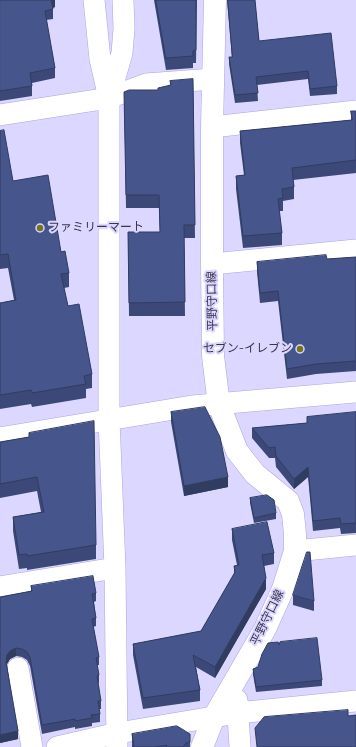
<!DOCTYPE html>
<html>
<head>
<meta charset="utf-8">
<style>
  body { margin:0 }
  canvas { display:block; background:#dcd7ff }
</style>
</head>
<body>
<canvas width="356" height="747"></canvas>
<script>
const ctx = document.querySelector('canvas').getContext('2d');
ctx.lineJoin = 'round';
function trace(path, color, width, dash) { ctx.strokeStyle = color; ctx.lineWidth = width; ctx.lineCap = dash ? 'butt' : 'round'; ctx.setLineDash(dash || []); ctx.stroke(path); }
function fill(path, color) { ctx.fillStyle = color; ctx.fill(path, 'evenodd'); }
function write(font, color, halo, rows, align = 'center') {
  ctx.font = font + ' "Titillium Web","Noto Sans JP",sans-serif'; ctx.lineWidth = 4; ctx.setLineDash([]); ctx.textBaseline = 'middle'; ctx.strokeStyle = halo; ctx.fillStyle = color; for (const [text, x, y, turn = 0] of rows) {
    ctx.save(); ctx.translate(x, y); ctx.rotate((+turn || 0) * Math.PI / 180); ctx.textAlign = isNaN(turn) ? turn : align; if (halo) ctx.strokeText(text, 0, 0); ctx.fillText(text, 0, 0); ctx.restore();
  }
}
const minor = new Path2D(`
  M94,0L100,59L109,98V419L115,568L117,747
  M110,95L122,53L124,29L123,0
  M0,115L109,98L146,84L213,79
  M212,127L356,111
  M212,264L356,250
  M0,438L192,406L356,392
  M295,551L356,545
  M0,587L115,568
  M18,668L32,747
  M237,700L240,747
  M57,747L118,733L237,713L356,701`);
const major = new Path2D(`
  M202,747L214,717L265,629L283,589L295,551V534L293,514L288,501L255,474L237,451L219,405L213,356L212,264V127L215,0`);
trace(minor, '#aca3e2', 22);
trace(major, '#aca3e2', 23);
trace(minor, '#fff', 21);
trace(major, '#fff', 22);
fill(new Path2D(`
  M0,0H55V7L53,8V19L46,20L55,68V78L32,83V96L0,101Z
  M154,0H197L196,63H193V68L166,70Z
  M227,0H255L259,41L337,86V94L310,96L308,79L257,85L258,101L235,103L229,64V57H232Z
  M193,79L195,238H184L185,316H129L128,232H160L159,208H126L124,92L158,90L170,85V81Z
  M351,111H356V173L293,180L294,187V199L283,201V211H279L282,233V245L243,248L236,189V176L244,175L240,143V131L351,120Z
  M0,131L13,181L61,252L69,273V287L64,288L68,306L92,374V388L86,389V398L32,407L31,404L0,409V303L14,300L8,268L0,269Z
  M356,257V371L316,374L287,379L278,301L260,303L257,272V262L327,259Z
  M171,412L228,487L184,496L171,422Z
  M356,412V533L341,534L340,528L313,531L308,477L294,489L276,467L275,458H269L252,438V428L307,423V417Z
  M29,433L96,545V559L27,570V568L19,569L13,531V517L41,512L37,491L0,498V442L29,437Z
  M250,498L276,513V519L254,523L250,503Z
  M232,529L274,553V564L264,566L266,589L215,678L196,667L200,690V701L143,709L133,655V644L201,631L234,574V566L237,565L232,540Z
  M31,586L96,593V601L94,602L96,618V626L93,627L99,657V665H97L99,675V683H98L101,701V709H99L100,714V722L92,723V726L75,729V727L42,734L30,666L27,660L22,657L16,656L10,659L7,664V665L18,739L0,743V597L31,591Z
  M293,595L314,601V611L293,605Z
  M279,645L322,680V686L256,692L253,674V669L258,667Z
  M132,734L190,742V747H132Z`), '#3c4978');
fill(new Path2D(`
  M51,0H55V7L51,8Z
  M308,467V477L294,489V479Z
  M228,477V487L184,496V486Z
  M266,578V589L215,678V667Z
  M16,648V656L10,659L7,664L6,670L7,655L10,651Z
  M18,731V739L0,743V735Z`), '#313c61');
const building = new Path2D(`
  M0,0H51L53,9L45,11L55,68L30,73L32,86L0,91Z
  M156,0H196V50L193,51V56L166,58Z
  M228,0H255L259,41L331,33L337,86L310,89L308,71L256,77L258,93L235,95L229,57H232Z
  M193,79L195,225H184L185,302L129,303L128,232H160L159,195H126L124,92L129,90H158V88L171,85L170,81Z
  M351,111H356V160L292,168L294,187L282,189L283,198L278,199L282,233L243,236L236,176L245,175L240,131L352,120Z
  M4,130L13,181L48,175L61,252L65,251L69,273L61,274L68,306L79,304L92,374L84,376L86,384L32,393L31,390L0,395V303L16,300L8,254L0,255V131Z
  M326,255L327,259L356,257V361L316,364L287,369L278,291L260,293L257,262Z
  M205,407L220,437L228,477L184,486L171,412Z
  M356,412V523L341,524L340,518L313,521L308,467L294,479L276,456L275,447L269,448L252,428L307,423V417Z
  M94,421L96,545L27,556V554L19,555L13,517L44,512L37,477L0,484V442L29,437V433Z
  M267,495L274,500L276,513L254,518L250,498Z
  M267,522L274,553L262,555L266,578L215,667L193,655L200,690L143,698L133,644L201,631L235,572L234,566L239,565L232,529Z
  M307,552H310L314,601L293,595Z
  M93,576L96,593L92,594L96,618L92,619L99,657L96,658L99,675L97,676L101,701H98L100,714L91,715L92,718L75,721V719L42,725L30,657L27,652L22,649L16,648L10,651L7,655L6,662L18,731L0,735V597L32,591L31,586Z
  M317,638L322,680L256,687L253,669L258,667L262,654L268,643L278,642L279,645L280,642Z
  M348,710V716L356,715V747H257L255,728L264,717Z
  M177,726L190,734V742L186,743L183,747H166L167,745L155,747H134L132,734Z`);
fill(building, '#46558b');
trace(building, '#313c61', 1);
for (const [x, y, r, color] of [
  [40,228,4,"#74761d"],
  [300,349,4,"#74761d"]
]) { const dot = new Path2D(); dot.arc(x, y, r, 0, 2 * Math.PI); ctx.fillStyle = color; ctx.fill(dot); trace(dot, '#dcd7ff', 1.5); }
write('12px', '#393550', '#dcd7ff', [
  ["ファミリーマート",48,228],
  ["セブン-イレブン",292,349,"right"]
], 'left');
write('12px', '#393550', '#dcd7ff', [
  ["平野守口線",213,301,-91],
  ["平野守口線",268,618,-64]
]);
</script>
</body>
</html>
